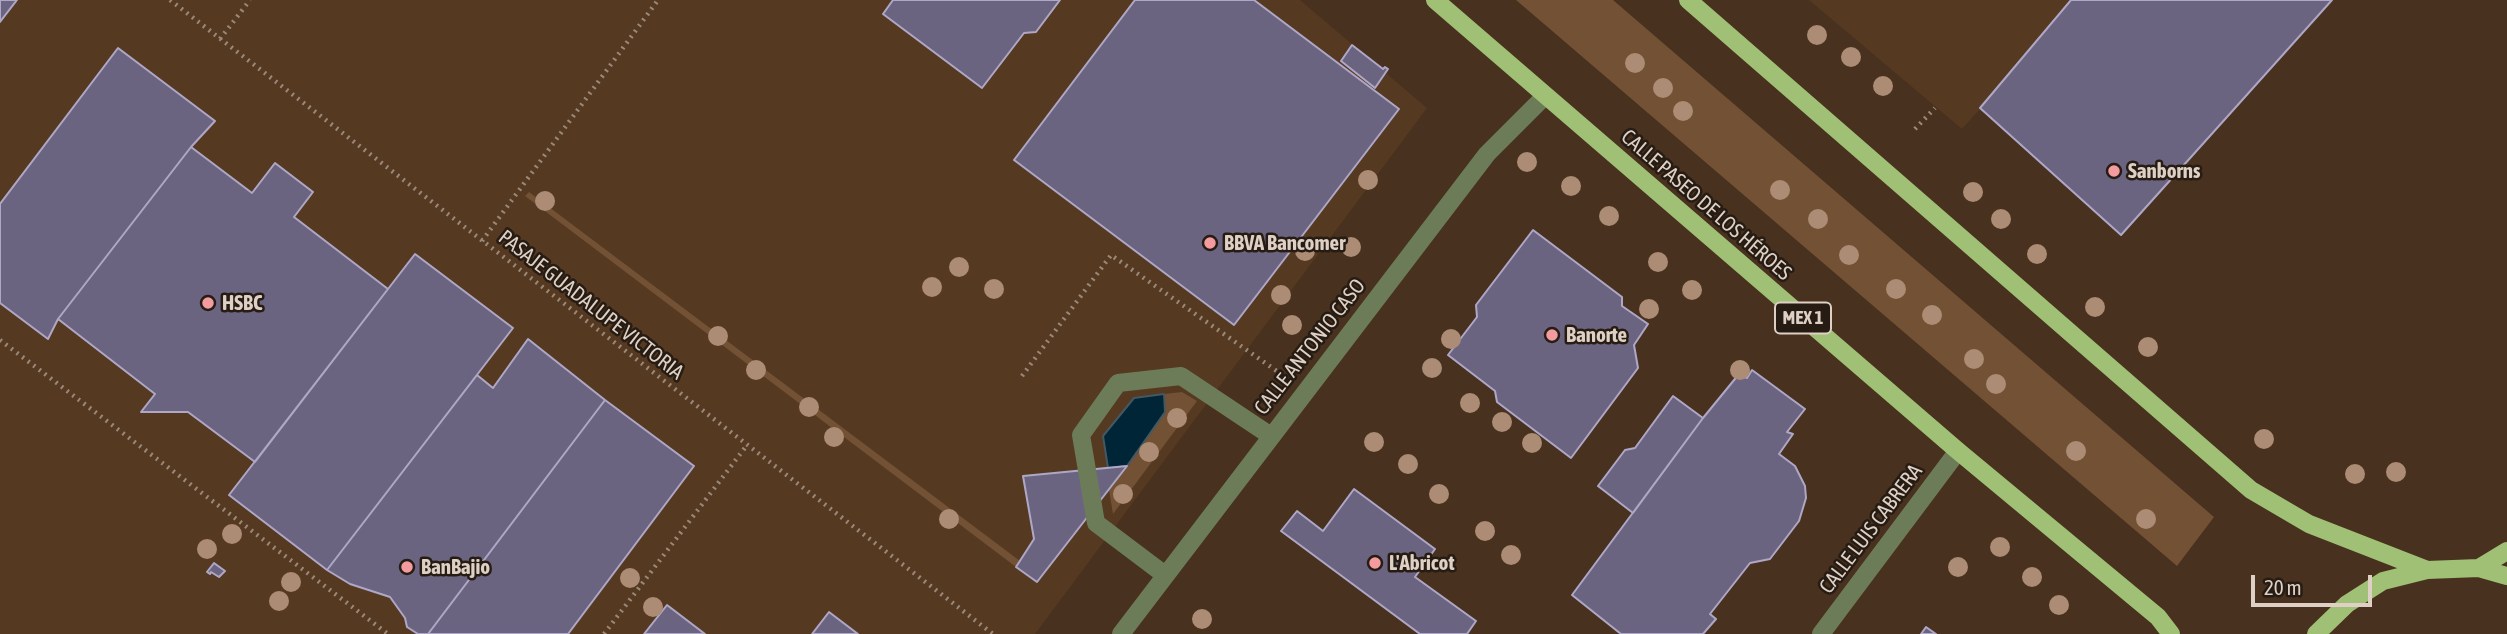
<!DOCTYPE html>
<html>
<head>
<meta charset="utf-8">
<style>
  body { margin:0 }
  #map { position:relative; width:2507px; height:634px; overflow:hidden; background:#48311e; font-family:"Asap Condensed",sans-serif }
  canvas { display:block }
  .scale { position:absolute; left:2251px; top:575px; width:121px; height:32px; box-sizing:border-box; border:4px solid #ded0c4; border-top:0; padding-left:9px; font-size:21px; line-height:24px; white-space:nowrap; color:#ded0c4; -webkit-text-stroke:5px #261c13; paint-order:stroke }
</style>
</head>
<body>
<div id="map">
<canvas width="2507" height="634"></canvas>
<div class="scale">20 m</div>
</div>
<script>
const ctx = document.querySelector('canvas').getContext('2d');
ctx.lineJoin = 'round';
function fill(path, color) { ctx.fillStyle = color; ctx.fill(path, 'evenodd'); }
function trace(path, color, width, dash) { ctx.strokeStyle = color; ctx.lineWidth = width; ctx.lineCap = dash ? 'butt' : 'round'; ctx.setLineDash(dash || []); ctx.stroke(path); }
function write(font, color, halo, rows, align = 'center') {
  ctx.font = font + ' "Asap Condensed",sans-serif'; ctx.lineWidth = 5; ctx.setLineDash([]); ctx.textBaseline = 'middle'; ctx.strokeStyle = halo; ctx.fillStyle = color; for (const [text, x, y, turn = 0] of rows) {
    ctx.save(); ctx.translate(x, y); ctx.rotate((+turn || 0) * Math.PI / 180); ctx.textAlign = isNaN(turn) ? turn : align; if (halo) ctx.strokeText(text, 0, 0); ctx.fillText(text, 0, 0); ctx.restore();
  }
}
fill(new Path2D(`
  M0,0H1300L1427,108L1035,634H0Z
  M1809,0H2332L2121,235L1980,109L1962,129Z`), '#563921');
fill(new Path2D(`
  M1516,0H1613L2214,517L2177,566Z
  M529,192L1020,561L1016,567L525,196Z
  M1182,392L1197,401L1113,514L1109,490L1165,412L1164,394Z`), '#725135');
const water = new Path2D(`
  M1164,394L1165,412L1127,466L1108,468L1103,436L1134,398Z`);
fill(water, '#002536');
trace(water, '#435861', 2);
const building = new Path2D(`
  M0,0H17L0,22Z
  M893,0H1060L1036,32L1024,33L982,88L883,14Z
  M1135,0H1254L1399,109L1234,325L1014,160Z
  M2071,0H2332L2121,235L1980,108Z
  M1352,45L1383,69L1385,67L1388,69L1375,88L1341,61Z
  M118,48L215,121L191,147L58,319L48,339L0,303V204Z
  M191,147L252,193L275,163L313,192L294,217L388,289L255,462L188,412H141L155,394L58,319Z
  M1533,230L1622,297V306L1648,324L1634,345L1638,368L1571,458L1497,402L1495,391L1448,355L1477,317L1476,305Z
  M415,254L513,328L327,570L229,495Z
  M528,339L605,400L428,634H418L407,627L405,618L390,597L350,584L327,570L477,375L493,388Z
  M1752,370L1805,409L1787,432L1793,434L1779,454L1795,466L1805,486L1806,498L1799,521L1770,559L1750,563L1710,614L1716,619L1703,634H1621L1572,595L1703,418L1739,374L1747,378Z
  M1673,396L1703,418L1633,513L1598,486L1625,450L1635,448Z
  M605,400L694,466L568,634H428Z
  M1127,466L1037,582L1016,567L1034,539L1023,476Z
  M1354,489L1435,549L1415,577L1476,621L1467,634H1420L1281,531L1297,511L1323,531Z
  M214,563L225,571L219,577L211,572L210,574L207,572Z
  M667,605L705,634H644Z
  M829,612L858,634H812Z
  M1926,627L1936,634H1921Z`);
fill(building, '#6b6481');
trace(building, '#afa7c6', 2);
trace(new Path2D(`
  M170,0L993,634
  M220,39L250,0
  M1915,129L1935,108
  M482,241L658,0
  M0,340L388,634
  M1022,376L1111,255L1281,374
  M604,634L747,445`), '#9a8879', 4.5, [2, 5]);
trace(new Path2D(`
  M1165,575L1096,523L1081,435L1118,383L1181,376L1271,436
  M1121,634L1487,154L1545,96
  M1821,634L1958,451`), '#6c7c58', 18);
trace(new Path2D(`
  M1435,0L1958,451L2158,617L2171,634
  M1688,0L2251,490L2309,524L2427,570
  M2479,568L2507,551
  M2316,634L2347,604L2383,581L2427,570L2479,568L2507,576`), '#a0c075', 18);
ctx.fillStyle = '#ac8c74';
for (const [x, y] of [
  [1817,35],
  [1851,57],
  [1635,63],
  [1883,86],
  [1663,88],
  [1683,111],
  [1527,162],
  [1368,180],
  [1571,186],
  [1780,190],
  [1973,192],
  [545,201],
  [1609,216],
  [1818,219],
  [2001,219],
  [1351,247],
  [1305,251],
  [2037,254],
  [1849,255],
  [1658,262],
  [959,267],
  [932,287],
  [994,289],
  [1896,289],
  [1692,290],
  [1281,295],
  [2095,307],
  [1649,309],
  [1932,315],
  [1292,325],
  [718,336],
  [1451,339],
  [2148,347],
  [1974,359],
  [1432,368],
  [756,370],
  [1740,370],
  [1996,384],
  [1470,403],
  [809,407],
  [1177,418],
  [1502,422],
  [834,437],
  [2264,439],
  [1374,442],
  [1532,443],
  [2076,451],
  [1149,452],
  [1408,464],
  [2396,472],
  [2355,474],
  [1123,494],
  [1439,494],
  [949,519],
  [2146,519],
  [1485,531],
  [232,534],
  [2000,547],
  [207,549],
  [1511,555],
  [1958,567],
  [2032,577],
  [630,578],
  [291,582],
  [279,601],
  [2059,605],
  [653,607],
  [1202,619]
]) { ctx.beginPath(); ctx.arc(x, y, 10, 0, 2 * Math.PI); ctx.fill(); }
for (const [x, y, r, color] of [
  [2114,171,7,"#f49b9f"],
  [1210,243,7,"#f49b9f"],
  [208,303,7,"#f49b9f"],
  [1552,335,7,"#f49b9f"],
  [1375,563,7,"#f49b9f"],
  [407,567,7,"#f49b9f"]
]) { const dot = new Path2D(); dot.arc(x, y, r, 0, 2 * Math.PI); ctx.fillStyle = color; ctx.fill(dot); trace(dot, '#261c13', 2.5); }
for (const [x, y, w] of [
  [1803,318,56]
]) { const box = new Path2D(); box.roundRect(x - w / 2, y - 15.5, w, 31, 5); ctx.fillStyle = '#261c13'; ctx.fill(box); trace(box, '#ded0c4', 2); }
write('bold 19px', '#ded0c4', null, [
  ["MEX 1",1803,318]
]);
write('bold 21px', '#ded0c4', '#261c13', [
  ["Sanborns",2128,171],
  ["BBVA Bancomer",1224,243],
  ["HSBC",222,303],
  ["Banorte",1566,335],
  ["L'Abricot",1389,563],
  ["BanBajio",421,567]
], 'left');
write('21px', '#ded0c4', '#261c13', [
  ["CALLE PASEO DE LOS HÉROES",1706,205,41],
  ["PASAJE GUADALUPE VICTORIA",591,305,38],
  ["CALLE ANTONIO CASO",1310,347,-52],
  ["CALLE LUIS CABRERA",1871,529,-53]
]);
</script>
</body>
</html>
